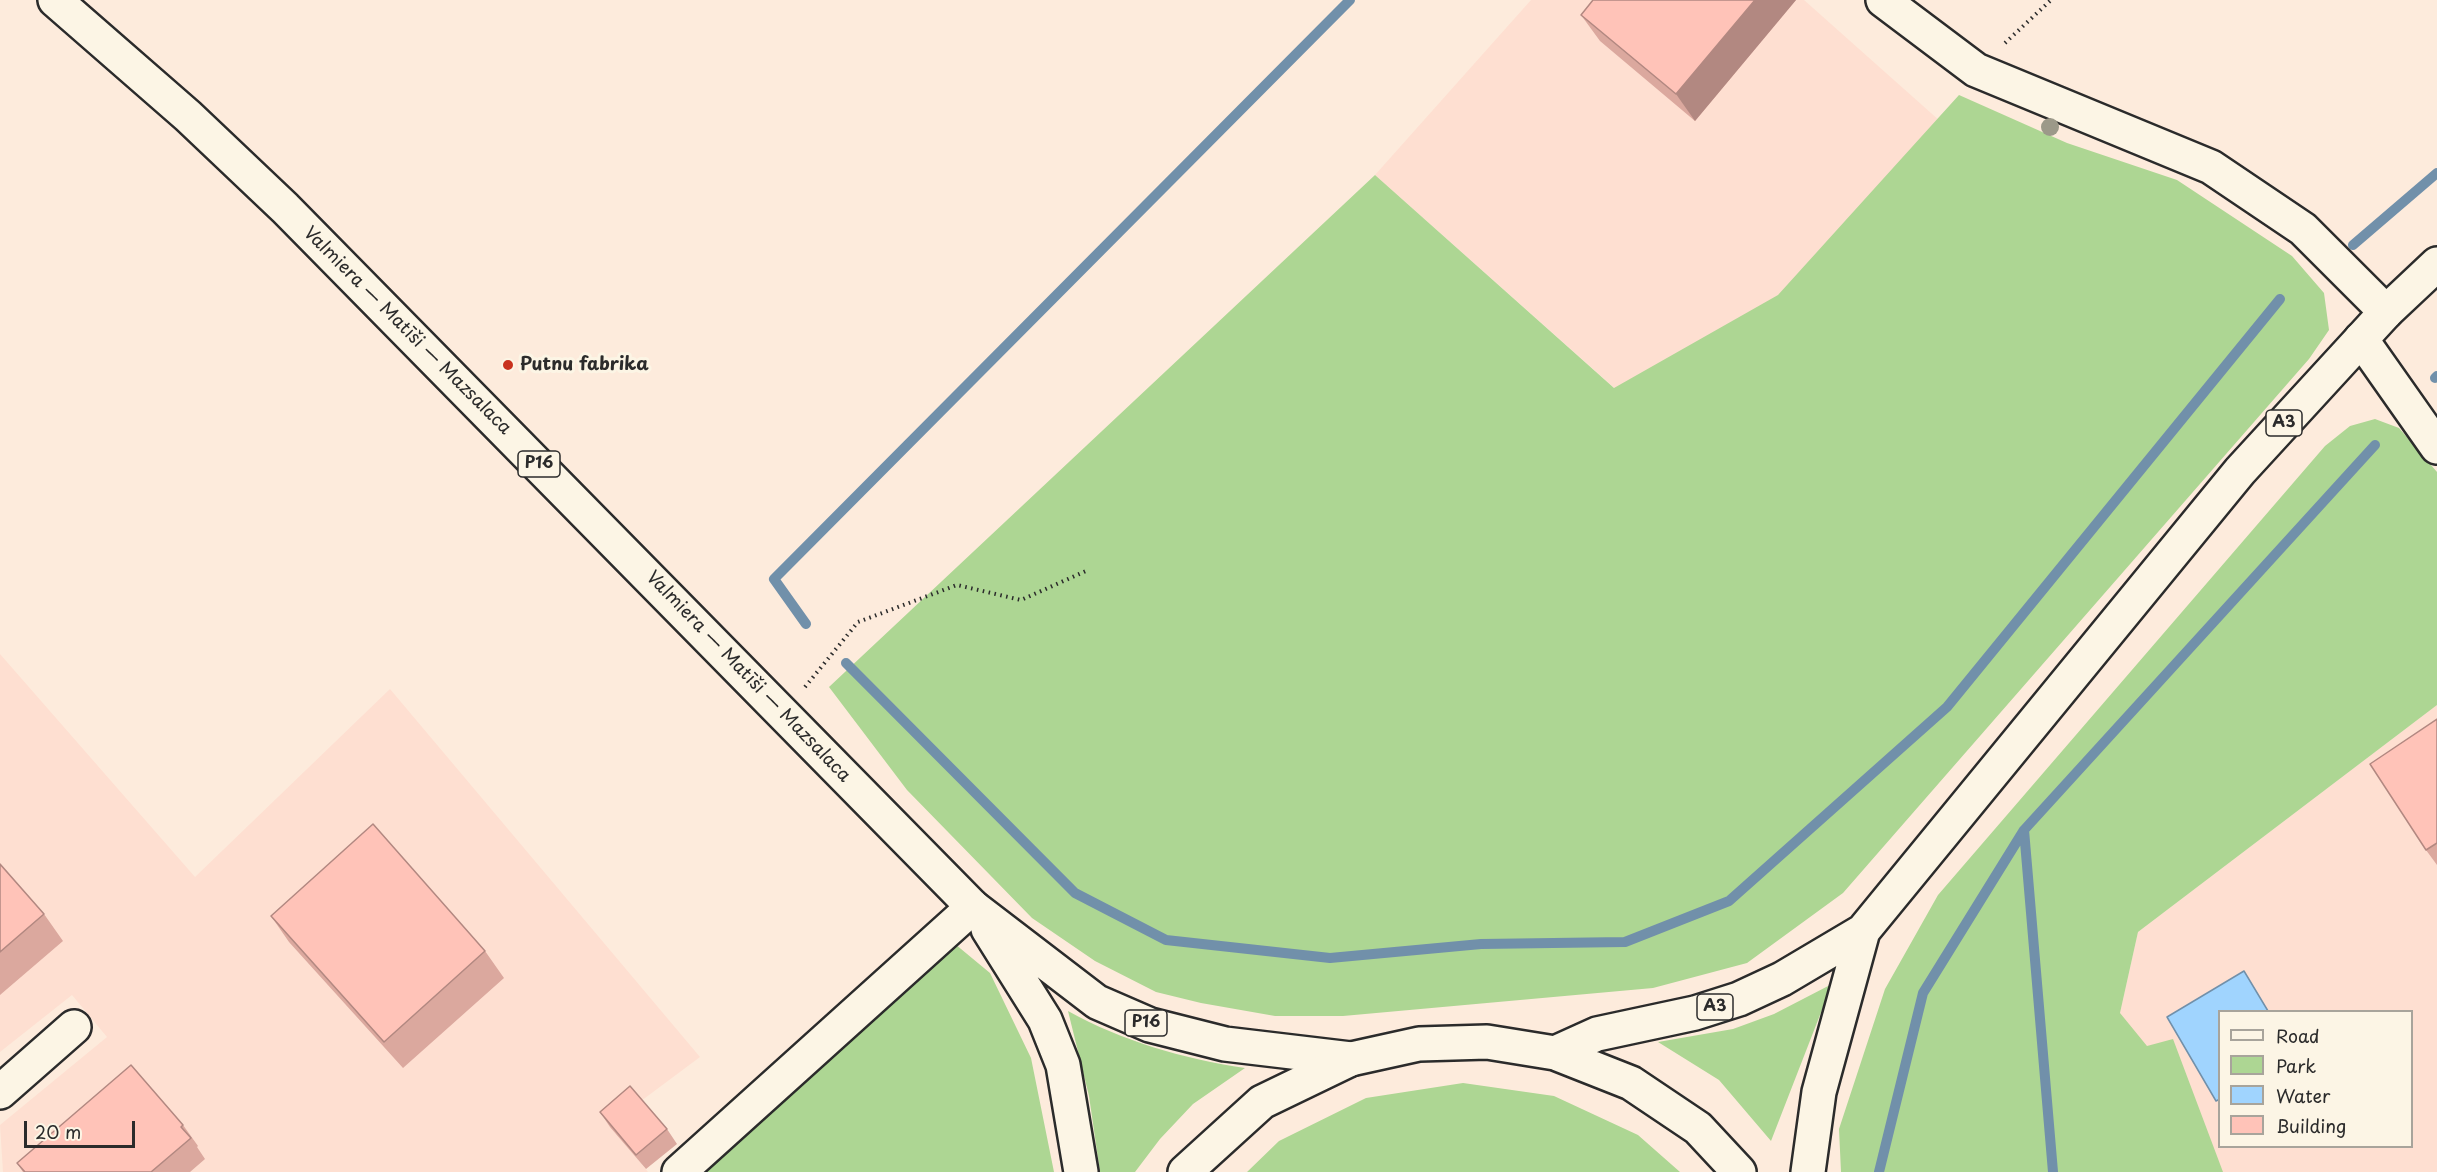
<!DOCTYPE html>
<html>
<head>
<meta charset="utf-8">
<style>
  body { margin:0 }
  #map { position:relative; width:2437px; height:1172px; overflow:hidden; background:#fdebdc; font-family:"Playpen Sans",sans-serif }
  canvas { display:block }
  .legend { position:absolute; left:2218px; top:1010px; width:195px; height:138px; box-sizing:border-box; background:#fcf5e5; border:2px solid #a8a49b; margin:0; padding:8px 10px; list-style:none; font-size:18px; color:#2b2b2b }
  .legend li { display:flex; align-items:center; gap:12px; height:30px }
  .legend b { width:30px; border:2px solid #a8a49b }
  .scale { position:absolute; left:24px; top:1121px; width:111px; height:27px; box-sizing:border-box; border:3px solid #2b2b2b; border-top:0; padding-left:8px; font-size:18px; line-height:21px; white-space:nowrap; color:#2b2b2b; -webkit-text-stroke:4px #fcf5e5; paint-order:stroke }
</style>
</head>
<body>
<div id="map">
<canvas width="2437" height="1172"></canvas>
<ul class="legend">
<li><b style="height:8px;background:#fcf5e5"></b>Road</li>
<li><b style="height:16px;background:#add693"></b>Park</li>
<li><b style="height:16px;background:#a0d4fe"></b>Water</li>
<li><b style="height:16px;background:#ffc3b8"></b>Building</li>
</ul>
<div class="scale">20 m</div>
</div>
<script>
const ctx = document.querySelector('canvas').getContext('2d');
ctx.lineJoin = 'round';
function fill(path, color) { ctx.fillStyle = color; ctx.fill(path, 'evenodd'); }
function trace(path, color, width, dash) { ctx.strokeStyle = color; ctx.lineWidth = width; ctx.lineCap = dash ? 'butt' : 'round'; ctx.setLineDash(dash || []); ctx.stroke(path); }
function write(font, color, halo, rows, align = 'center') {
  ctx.font = font + ' "Playpen Sans",sans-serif'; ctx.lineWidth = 6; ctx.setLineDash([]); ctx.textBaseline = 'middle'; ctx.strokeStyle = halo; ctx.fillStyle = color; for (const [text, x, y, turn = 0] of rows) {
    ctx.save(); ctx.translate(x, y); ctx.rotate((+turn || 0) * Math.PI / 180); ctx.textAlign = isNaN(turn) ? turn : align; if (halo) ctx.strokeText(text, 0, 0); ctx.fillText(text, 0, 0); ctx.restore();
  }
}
fill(new Path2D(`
  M1531,0H1804L1995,170L1718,480L1375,175Z
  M0,654L195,877L390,689L700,1057L641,1101L611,1126L648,1172H3L0,1125L107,1037L72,995L0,1052Z
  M2437,705V1172H2133L2120,1013L2138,932ZM2220,1012H2412V1146H2220Z`), '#fedfd1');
fill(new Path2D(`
  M1959,95L2067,143L2177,180L2292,256L2324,293L2329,330L2309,359L1843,893L1747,963L1653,988L1343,1016H1275L1201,1003L1156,992L1095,961L1032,918L907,790L829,687L1375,175L1614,388L1778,295Z
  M2375,419L2399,428L2437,472V705L2138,932L2120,1013L2147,1046L2173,1039L2223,1172H1841L1839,1129L1885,989L1938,895L2325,446L2350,426Z
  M955,944L990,973L1031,1058L1054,1172H697Z
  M1832,984L1771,1141L1719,1080L1658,1042L1733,1029L1774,1014Z
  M1068,1011C1122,1041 1184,1059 1245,1068L1193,1104L1160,1139L1135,1172H1100L1089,1096Z
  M1463,1083L1554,1096L1638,1135L1680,1172H1247L1279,1141L1366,1098Z`), '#add693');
const water = new Path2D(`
  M2244,971L2268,1011L2220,1012V1099L2216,1101L2167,1017Z`);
fill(water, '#a0d4fe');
trace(water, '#7190aa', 1.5);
trace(new Path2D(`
  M2353,245L2437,173
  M2435,378L2437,376
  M806,624L774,579L1350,0
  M846,663L1075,893L1166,940L1330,958L1481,944L1625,942L1729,901L1947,707L2280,299
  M2024,830L2053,1172
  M1879,1172L1923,993L2024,830L2375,445`), '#7190aa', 10);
const minor = new Path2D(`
  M1883,0L1976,70L2211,167L2303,229L2386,312
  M2361,339L2437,447
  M0,1092L74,1027
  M679,1172L973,907`);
const major = new Path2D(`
  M55,0L188,116L285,208L973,907L1097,1002L1150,1025L1225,1044L1351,1059
  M988,929L1045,1020L1063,1065L1081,1172`);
const highway = new Path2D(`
  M1555,1053L1597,1034L1695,1013L1739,999L1782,979L1863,931L2240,471L2386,312L2437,264
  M1185,1172L1262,1102L1351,1059L1419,1044L1487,1042L1555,1053L1631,1083L1698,1128L1739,1172
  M1808,1172L1819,1092L1863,931`);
trace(minor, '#2b2b2b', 38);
trace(major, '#2b2b2b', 38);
trace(highway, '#2b2b2b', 38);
trace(new Path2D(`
  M2005,43L2051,0
  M805,687L858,622L957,585L1021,600L1086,571`), '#2b2b2b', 4, [1.5, 4.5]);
trace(minor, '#fcf5e5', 33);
trace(major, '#fcf5e5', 33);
trace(highway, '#fcf5e5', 33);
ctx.fillStyle = '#9c9989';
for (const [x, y] of [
  [2050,127]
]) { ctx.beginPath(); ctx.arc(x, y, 9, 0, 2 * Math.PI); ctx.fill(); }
fill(new Path2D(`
  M1796,0L1695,121L1600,41L1581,15Z
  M2437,719V865L2426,850Z
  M0,864L44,914L63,941L0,995Z
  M271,916L485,951L504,978L403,1068L289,942Z
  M600,1112L667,1129L677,1144L646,1169L610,1127Z
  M183,1125L198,1146L197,1147L205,1159L190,1172H23L17,1163Z`), '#dba89e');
fill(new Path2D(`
  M1755,0H1796L1695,121L1676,94Z`), '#b28881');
const building = new Path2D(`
  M1593,0H1755L1676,94L1581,15Z
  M2437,719V843L2426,850L2370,764Z
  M373,824L485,951L384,1042L271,916Z
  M0,864L44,914L0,952Z
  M131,1065L183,1125L181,1127L191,1138L151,1172H25L17,1163Z
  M630,1086L667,1129L636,1155L600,1112Z`);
fill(building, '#ffc3b8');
trace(building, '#b28881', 1.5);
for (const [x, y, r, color] of [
  [508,365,6,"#c8321e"]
]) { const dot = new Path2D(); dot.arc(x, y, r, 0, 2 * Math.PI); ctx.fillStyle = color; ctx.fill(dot); trace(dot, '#fcf5e5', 2); }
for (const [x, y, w] of [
  [2284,423,36],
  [539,464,42],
  [1715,1007,36],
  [1146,1023,42]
]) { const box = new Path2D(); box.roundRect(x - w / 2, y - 13, w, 26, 4.5); ctx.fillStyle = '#fcf5e5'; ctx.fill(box); trace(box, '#2b2b2b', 1.5); }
write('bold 16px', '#2b2b2b', null, [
  ["A3",2284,423],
  ["P16",539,464],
  ["A3",1715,1007],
  ["P16",1146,1023]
]);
write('18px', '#2b2b2b', '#fcf5e5', [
  ["Valmiera — Matīši — Mazsalaca",407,331,45],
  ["Valmiera — Matīši — Mazsalaca",748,677,46]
]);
write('bold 18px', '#2b2b2b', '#fcf5e5', [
  ["Putnu fabrika",520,365]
], 'left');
</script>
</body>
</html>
